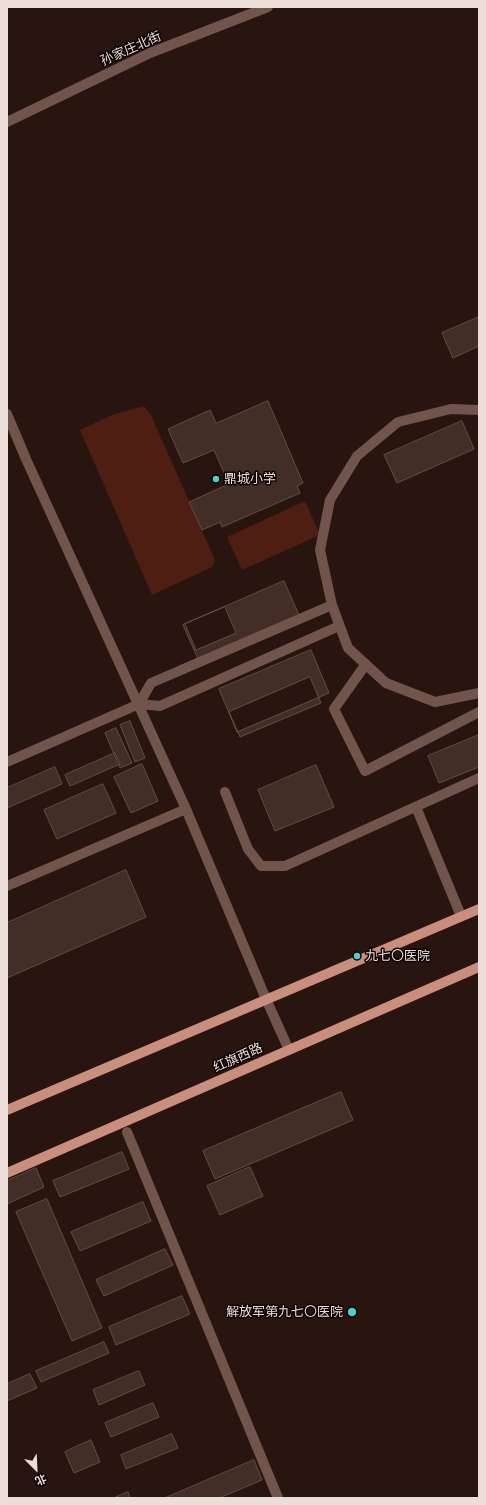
<!DOCTYPE html>
<html>
<head>
<meta charset="utf-8">
<style>
  body { margin:0 }
  #map { position:relative; width:486px; height:1505px; overflow:hidden; background:#291510; font-family:"Noto Serif","Noto Sans SC",serif }
  canvas { display:block }
  .frame { position:absolute; inset:0; border:8px solid #ecddd9; pointer-events:none }
  .north { position:absolute; left:16px; top:1449px; width:40px; height:40px; -webkit-text-stroke:3px #0b0403; paint-order:stroke; rotate:156deg; font-size:11px; font-weight:700; line-height:16px; text-align:center; color:#ecddd9 }
  .north::after { content:''; display:block; margin:auto; width:14px; height:18px; background:#ecddd9; clip-path:polygon(50% 0,100% 100%,50% 72%,0 100%) }
</style>
</head>
<body>
<div id="map">
<canvas width="486" height="1505"></canvas>
<div class="frame"></div>
<div class="north">北</div>
</div>
<script>
const ctx = document.querySelector('canvas').getContext('2d');
ctx.lineJoin = 'round';
function fill(path, color) { ctx.fillStyle = color; ctx.fill(path, 'evenodd'); }
function trace(path, color, width, dash) { ctx.strokeStyle = color; ctx.lineWidth = width; ctx.lineCap = dash ? 'butt' : 'round'; ctx.setLineDash(dash || []); ctx.stroke(path); }
function write(font, color, halo, rows, align = 'center') {
  ctx.font = font + ' "Noto Serif","Noto Sans SC",serif'; ctx.lineWidth = 3; ctx.setLineDash([]); ctx.textBaseline = 'middle'; ctx.strokeStyle = halo; ctx.fillStyle = color; for (const [text, x, y, turn = 0] of rows) {
    ctx.save(); ctx.translate(x, y); ctx.rotate((+turn || 0) * Math.PI / 180); ctx.textAlign = isNaN(turn) ? turn : align; if (halo) ctx.strokeText(text, 0, 0); ctx.fillText(text, 0, 0); ctx.restore();
  }
}
fill(new Path2D(`
  M144,406L151,415L215,560L212,567L152,595L80,430L112,415Z
  M305,501L320,535L242,570L227,537Z`), '#4d1e11');
const building = new Path2D(`
  M479,317V346L453,358L442,333Z
  M268,401L303,483L297,486L300,493L222,527L220,522L202,530L189,502L229,484L214,450L183,463L168,429L210,410L216,423Z
  M462,421L474,449L397,483L384,455Z
  M284,581L299,615L198,659L183,625Z
  M225,607L236,633L196,650L185,624Z
  M311,650L329,693L237,732L219,689Z
  M310,677L321,703L240,737L229,712Z
  M130,721L145,758L135,762L120,725Z
  M116,728L132,763L120,768L105,733Z
  M479,735V767L439,783L428,756Z
  M115,753L120,764L70,786L65,775Z
  M142,764L158,801L131,813L114,777Z
  M316,765L334,807L275,831L258,790Z
  M55,767L62,784L7,808V788Z
  M103,784L116,813L57,839L44,810Z
  M126,870L146,917L7,978V923Z
  M341,1092L353,1120L215,1179L203,1151Z
  M122,1152L129,1169L60,1197L53,1181Z
  M250,1167L263,1196L220,1215L207,1186Z
  M36,1168L44,1187L7,1204V1181Z
  M47,1199L102,1328L72,1341L16,1212Z
  M143,1202L151,1221L80,1251L71,1232Z
  M165,1249L173,1265L104,1296L96,1280Z
  M182,1296L190,1314L116,1345L109,1327Z
  M104,1342L109,1353L41,1382L36,1371Z
  M139,1371L145,1385L99,1405L93,1390Z
  M30,1374L37,1388L7,1401V1384Z
  M153,1403L159,1417L111,1437L105,1423Z
  M172,1434L178,1448L126,1469L121,1455Z
  M91,1440L100,1462L74,1473L65,1452Z
  M254,1460L262,1480L219,1498H165Z
  M128,1492L130,1498H114Z`);
fill(building, '#432d27');
trace(building, '#644c46', 1);
trace(new Path2D(`
  M7,122L150,53L268,7
  M479,410L451,409L398,422L357,456L330,500L320,550L332,605L348,648L386,683L435,702L479,693
  M7,414L26,459L186,809L266,999L289,1050
  M366,664L334,709L365,771L479,712
  M139,704L151,683L332,605
  M7,762L139,704L160,706L339,626
  M225,792L248,849L261,866H285L479,778
  M416,807L461,916
  M7,886L186,809
  M127,1132L278,1498`), '#71544c', 10);
trace(new Path2D(`
  M7,1110L479,909
  M7,1173L479,967`), '#c98e7d', 10);
for (const [x, y, r, color] of [
  [216,479,4,"#53cdca"],
  [357,956,4,"#53cdca"],
  [352,1312,5,"#53cdca"]
]) { const dot = new Path2D(); dot.arc(x, y, r, 0, 2 * Math.PI); ctx.fillStyle = color; ctx.fill(dot); trace(dot, '#0b0403', 1.5); }
write('13px', '#ecddd9', '#0b0403', [
  ["孙家庄北街",131,49,-24],
  ["红旗西路",238,1058,-24]
]);
write('13px', '#ecddd9', '#0b0403', [
  ["鼎城小学",224,479],
  ["九七〇医院",365,956],
  ["解放军第九七〇医院",343,1312,"right"]
], 'left');
</script>
</body>
</html>
